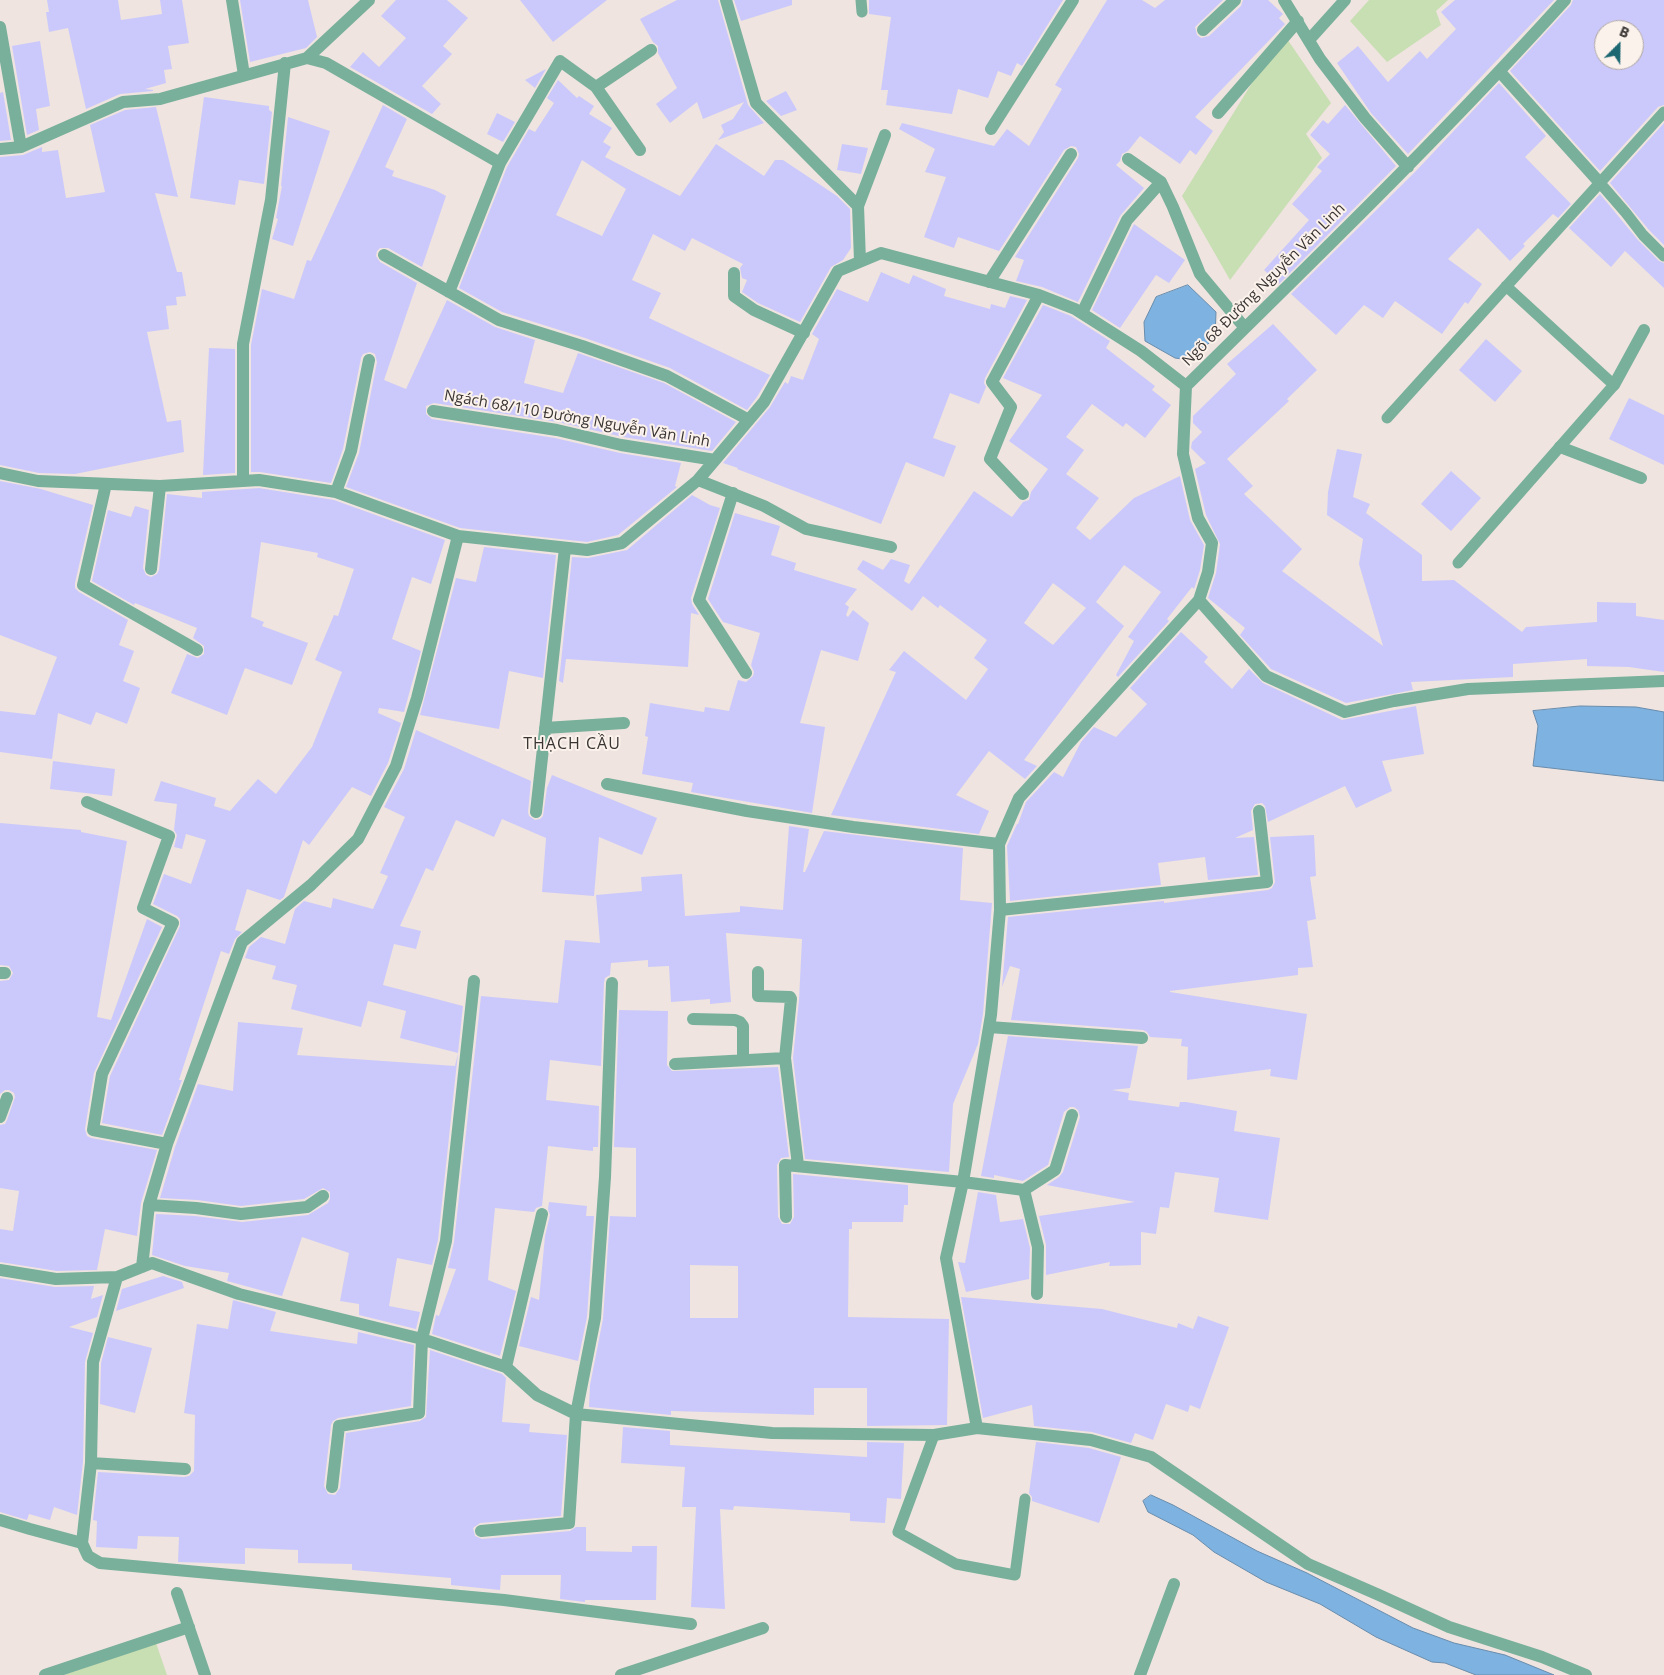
<!DOCTYPE html>
<html>
<head>
<meta charset="utf-8">
<style>
  body { margin:0 }
  #map { position:relative; width:1664px; height:1675px; overflow:hidden; background:#efe4df; font-family:"Open Sans",sans-serif }
  canvas { display:block }
  .north { position:absolute; left:1594px; top:20px; width:50px; height:50px; box-sizing:border-box; background:#fcf2ec; border:1px solid #aea6a2; border-radius:50%; rotate:23deg; font-size:14px; font-weight:700; line-height:20px; text-align:center; color:#393533 }
  .north::after { content:''; display:block; margin:auto; width:18px; height:22px; background:#1c6771; clip-path:polygon(50% 0,100% 100%,50% 72%,0 100%) }
</style>
</head>
<body>
<div id="map">
<canvas width="1664" height="1675"></canvas>
<div class="north">B</div>
</div>
<script>
const ctx = document.querySelector('canvas').getContext('2d');
ctx.lineJoin = 'round';
function fill(path, color) { ctx.fillStyle = color; ctx.fill(path, 'evenodd'); }
function trace(path, color, width, dash) { ctx.strokeStyle = color; ctx.lineWidth = width; ctx.lineCap = dash ? 'butt' : 'round'; ctx.setLineDash(dash || []); ctx.stroke(path); }
function write(font, color, halo, rows, align = 'center') {
  ctx.font = font + ' "Open Sans",sans-serif'; ctx.lineWidth = 4; ctx.setLineDash([]); ctx.textBaseline = 'middle'; ctx.strokeStyle = halo; ctx.fillStyle = color; for (const [text, x, y, turn = 0] of rows) {
    ctx.save(); ctx.translate(x, y); ctx.rotate((+turn || 0) * Math.PI / 180); ctx.textAlign = isNaN(turn) ? turn : align; if (halo) ctx.strokeText(text, 0, 0); ctx.fillText(text, 0, 0); ctx.restore();
  }
}
fill(new Path2D(`
  M1369,0H1448L1436,11L1441,25L1387,62L1350,21Z
  M1283,33L1331,103L1306,134L1322,158L1230,280L1182,196Z
  M156,1643L167,1675H64Z`), '#c8deb3');
const water = new Path2D(`
  M1188,285L1216,312L1215,338L1189,360L1175,358L1145,341L1144,322L1156,297Z
  M1580,706L1636,707L1664,712V781L1533,766L1538,726L1533,711Z
  M1151,1495L1173,1505L1257,1551L1307,1573L1413,1628L1454,1643L1505,1655L1554,1675H1476L1445,1663L1432,1662L1376,1637L1320,1604L1266,1582L1214,1552L1193,1535L1148,1512L1143,1501Z`);
fill(water, '#7eb2e0');
trace(water, '#698cac', 1);
fill(new Path2D(`
  M47,0H118L121,20L162,14L160,0H182L189,43L168,46L172,69L164,70L166,83L145,89L153,90V91L120,94L86,109L68,28L49,32L46,12H49Z
  M240,0H308L317,37L306,48L250,62Z
  M396,0H447L468,18L443,46L452,54L422,86L441,104L432,114L350,67L363,52L379,67L406,38L381,16Z
  M520,0H607L553,42Z
  M677,0H718L748,105L764,123L718,140L724,132L721,125L733,119L744,102L703,119L697,102L670,123L656,104L677,88L658,53V46L653,42L640,19Z
  M734,0H792V5L741,21Z
  M869,0H1063L1022,66L1017,63L1011,76L998,71L988,98L958,89L952,114L886,105L888,90H881L891,17L869,14Z
  M1107,0H1142L1155,8L1165,0H1223L1195,27L1197,35L1201,38L1209,36L1241,6L1243,0H1268L1283,14L1279,18L1285,24L1195,117L1213,131L1196,155L1190,150L1180,164L1140,136L1128,151L1122,154L1120,161L1116,165L1144,188L1120,216L1078,302L1042,287L1016,281L1024,260L1015,257L1078,158L1079,154L1076,147L1071,146L1064,150L999,251L958,237L954,248L924,237L946,177L925,172L935,149L899,129L902,123L994,146L1007,129L1029,146L1062,89L1055,85Z
  M1455,0H1554L1408,154L1371,113L1337,63L1358,46L1388,82L1420,51L1427,59L1456,29L1441,12Z
  M1573,0H1664V105L1658,107L1600,171L1510,71L1571,5ZM1604,30H1634V60H1604Z
  M40,41L50,106L36,109L39,130L27,135L12,46Z
  M546,69L535,88L525,80Z
  M558,80L577,98L579,96L594,106L589,114L612,128L603,142L611,147L605,157L680,196L716,144L764,176L775,160H783L837,196L850,209L851,248L843,260L831,267L800,322L758,303L742,292L747,280L742,278L740,268L743,264L692,238L685,251L653,234L632,280L661,293L649,318L770,375L757,397L747,410L670,368L585,338L502,312L459,288L507,167L529,129L535,132L554,103L547,98ZM582,160L626,189L602,236L556,215Z
  M1499,83L1546,136L1525,157L1571,204L1558,218L1553,214L1523,244L1525,246L1510,261L1478,228L1448,259L1482,284L1468,304L1465,302L1442,334L1395,301L1383,318L1364,305L1336,335L1291,294L1414,173Z
  M786,91L797,110L781,116L766,101Z
  M3,92L11,140L0,141V93Z
  M204,97L269,106V110L272,112L264,184L239,180L235,205L190,198Z
  M383,105L407,119L385,167L394,171L392,176L435,190L446,196L422,267L388,248H380L377,251L376,256L380,262L417,283L384,380L406,389L447,300L495,327L535,340L524,383L563,393L578,353L664,383L736,422L712,451L623,437L558,422L434,403L426,406V414L432,419L555,438L620,453L681,463L675,486L677,487L618,535L587,542L460,528L346,487L359,453L377,362L375,354L370,352L363,354L361,358L343,449L331,483L260,472H251V345L262,289L294,299L307,260L311,261Z
  M1345,105L1396,166L1279,284L1264,270L1309,220L1292,204L1322,171L1317,167L1330,154L1310,135L1323,120L1328,124Z
  M156,107L178,197L155,193L177,272H182L186,296L176,297L177,305L166,306L169,329L147,332L167,422L181,420L184,452L75,474L39,473L0,465V157L23,155L42,147V152L58,150L66,198L105,192L90,125L125,110Z
  M497,113L515,122L503,142L487,134Z
  M288,117L330,131L293,246L272,239L278,219L276,218L282,186H281Z
  M1664,123V245L1649,230L1610,183Z
  M842,144L868,148L861,174L837,170Z
  M1600,194L1638,240L1659,261L1664,263V288L1625,251L1611,267L1569,228Z
  M1134,224L1185,260L1169,283L1156,275L1120,328L1092,310Z
  M881,272L909,284L913,275L946,289L944,296L990,309L991,304L1005,308L1010,296L1027,300L985,378L984,383L986,387L979,404L950,393L933,438L956,446L944,477L906,462L881,524L737,469L738,468L723,463L770,407L785,382L788,384L791,376L803,380L819,339L812,334L837,289L868,302Z
  M1043,305L1071,316L1110,341L1106,348L1155,386L1152,390L1171,405L1145,438L1126,423L1123,427L1092,404L1066,437L1084,450L1066,474L1099,498L1076,528L1090,540L1134,498L1180,476L1190,520L1204,545L1200,570L1194,589L1192,587L1167,619L1169,621L1118,677L1116,675L1134,641L1128,637L1161,592L1124,565L1096,602L1124,626L1024,760L1037,766L1025,779L989,751L956,795L989,811L979,834L831,815L896,672L889,670L904,651L966,700L988,669L974,658L987,640L940,605L938,608L923,596L912,611L857,569L863,560L883,570L891,559L910,565L904,581L909,584L974,491L1012,517L1023,502L1029,500L1031,492L1048,469L1009,441L1042,395L1003,378ZM1053,583L1086,608L1053,645L1024,623Z
  M1273,324L1317,370L1287,399L1289,401L1227,459L1253,486L1244,494L1302,549L1282,571L1383,646L1359,564L1363,539L1327,515L1328,492L1337,449L1362,454L1353,497L1370,504L1366,513L1422,555V581L1454,580L1522,632L1526,627L1597,622V602L1636,603V616L1664,620V672L1629,667L1587,666V659L1513,664V677L1411,682L1413,690L1346,703L1271,669L1240,635L1245,628L1208,598L1216,573L1220,544L1206,515L1195,469L1206,463L1191,448L1192,442L1202,432L1193,423V416L1236,374L1227,364Z
  M1486,339L1522,371L1495,402L1459,370Z
  M209,348L235,349V473L203,475Z
  M1629,398L1664,415V465L1609,439Z
  M1451,471L1481,498L1451,531L1421,504Z
  M0,481L41,489L93,505L75,583V588L79,592L128,620L119,645L134,651L123,681L140,688L127,724L96,712L91,725L58,713L52,759L0,752V711L35,715L57,657L0,635Z
  M259,488L334,500L445,540L431,584L412,577L392,639L421,651L404,712L379,708L378,713L401,723L388,763L371,796L352,787L309,845L303,840L284,897L280,900L247,889L235,930L242,932L235,939L229,954L221,951L179,1080H182L162,1135L102,1123L110,1076L180,926V919L177,916L153,904L164,874L191,884L206,840L186,834L182,849L174,847L177,835L174,830L177,804L154,801L161,781L216,798L214,806L230,811L258,779L276,794L312,747L342,672L315,660L334,615L338,616L354,569L317,557L318,553L261,542L251,617L264,622L262,626L308,643L292,685L245,668L227,715L171,693L187,654L198,658L204,654V646L193,638L197,628L135,603L134,605L92,581L108,510L131,517L135,506L149,510L143,568L146,575L151,577L157,574L159,570L167,494L202,498V492Z
  M692,495L710,505L720,508L691,598L692,604L699,615L691,613L688,667L566,659L563,683L559,681L572,557L588,558L627,550Z
  M735,513L780,526L771,555L796,563L794,570L857,589L845,604L849,607L846,615L848,617L853,610L869,623L858,661L821,650L800,723L825,727L812,813L691,792L693,783L642,774L648,737L645,736L650,703L704,712L705,707L729,711L738,680L746,682L753,676L754,672L751,665L760,633L723,622L708,599Z
  M484,547L556,555L543,678L509,671L499,729L420,715L456,578L476,582Z
  M1181,632L1208,657L1204,662L1232,689L1249,669L1263,683L1342,720L1416,706L1424,754L1382,761L1392,791L1356,808L1345,786L1268,822L1265,806L1262,803L1255,804L1251,811L1253,830L1235,838L1254,837L1258,875L1208,880L1205,857L1158,863L1161,885L1010,901L1007,846L1017,824H1018L1026,802L1054,772L1063,777L1081,742L1094,727L1116,737L1147,704L1130,688Z
  M416,730L531,781L528,812L529,816L535,820L540,819L543,816L547,788L552,775L657,818L642,855L599,837L594,896L542,892L546,838L502,819L494,837L456,820L433,871L426,868L400,926L421,931L416,949L394,944L383,985L463,1006L438,1240L432,1265L397,1258L389,1306L420,1312L416,1329L359,1315V1304L340,1301L349,1253L302,1237L282,1296L227,1281L229,1273L185,1266L152,1255L156,1214L195,1216L242,1222L308,1215L328,1203L330,1199V1192L323,1188L304,1199L241,1206L197,1200L160,1198L175,1147L198,1084L233,1091L238,1022L303,1028L297,1055L455,1066L458,1053L400,1038L406,1011L368,1001L361,1027L291,1009L297,985L272,979L276,966L245,958L249,947L261,937L285,944L295,909L304,901L331,908L333,898L373,909L388,876L380,873L405,817L384,807L404,769Z
  M53,761L115,769L112,796L50,789Z
  M0,823L81,830V832L127,841L97,1017L111,1020L147,919L162,927L94,1073L85,1129L87,1136L91,1138L157,1150L141,1203L137,1236L105,1229L97,1270L57,1271L0,1262V1229L13,1231L19,1191L0,1188V1125L5,1124L7,1120L15,1097L14,1093L9,1090H5L0,1094V981L9,980L13,973L9,966L0,965Z
  M789,826L809,829L803,872H805L824,831L963,848L960,900L992,903L983,1014L978,1044L953,1104L949,1172L805,1159L793,1058L799,1000L802,939L726,933L731,1002L710,1004V999L671,1002L669,966L648,967V960L611,963L610,975L605,978L604,983L601,1066L550,1060L546,1100L599,1106L598,1147H593V1151L548,1146L542,1206L536,1208L534,1212L495,1208L488,1280L516,1291L500,1356L432,1334L436,1315L439,1316L456,1269L448,1268L454,1242L481,996L558,1003L565,940L600,943L596,895L642,891L641,877L682,874L685,916L740,912V906L783,910Z
  M1314,835L1316,876L1310,877L1316,919L1307,921L1313,967L1298,968V975L1170,991V992L1307,1014L1297,1080L1270,1076L1271,1069L1187,1080L1188,1047L1181,1046L1182,1039L1150,1037L1147,1032L1143,1030L1011,1020L1020,969L1010,966L1002,987L1008,917L1164,901V903L1268,890L1272,888L1275,882L1270,837Z
  M619,1010L668,1011L667,1065L672,1071L778,1067L789,1157L781,1158L777,1165L778,1217L782,1224H790L794,1217L793,1174L908,1185V1205H904L903,1222H852V1229H849L848,1317L949,1319L947,1425L867,1426V1388H814V1415L671,1411V1415L589,1407L590,1385L603,1319L610,1216L636,1217V1148L614,1147ZM690,1265L738,1266V1318H690Z
  M1008,1036L1138,1046L1130,1088L1112,1090L1129,1093L1128,1100L1179,1107L1180,1102H1186L1237,1111L1234,1131L1280,1138L1268,1220L1214,1212L1219,1178L1175,1172L1169,1208L1160,1207L1156,1234L1141,1232V1265L1109,1266L1110,1262L1046,1275V1245L1039,1216L1135,1202L1047,1185L1059,1177L1063,1172L1080,1117L1078,1110L1074,1107H1070L1064,1112L1048,1165L1023,1181L994,1175V1178L981,1176Z
  M978,1192L996,1195L1000,1222L1023,1219L1030,1248L1029,1279L966,1292L958,1262L965,1263Z
  M549,1202L587,1206L586,1216H594L587,1317L578,1361L519,1346L531,1297L539,1300L545,1236L550,1215L548,1209Z
  M163,1276L182,1282L184,1288L116,1311L122,1289Z
  M0,1278L55,1287L94,1286L91,1299L103,1295L97,1317L69,1327L93,1333L85,1362L83,1462L77,1515L54,1507L50,1520L29,1514L27,1520L0,1512Z
  M961,1297L1102,1309L1177,1328L1178,1323L1193,1329L1198,1316L1229,1327L1200,1409L1190,1405L1188,1412L1166,1404L1153,1440L1135,1433L1131,1443L1092,1432L1034,1426L1032,1405L983,1418Z
  M233,1300L276,1312L270,1331L357,1344L358,1332L414,1345L411,1406L338,1418L333,1421L331,1425L324,1486L328,1494L335,1495L340,1488L346,1433L420,1421L426,1417L430,1350L502,1374L506,1378L502,1422L530,1424L529,1432L567,1435L561,1516L480,1523L473,1528L475,1536L482,1539L570,1531L576,1527H586V1551L632,1552V1546H657L656,1600H585V1602L560,1599L561,1575H501L500,1590L451,1585V1578L352,1570V1564L298,1563V1550L245,1548V1564L178,1562L179,1537L138,1536L137,1549L96,1547L97,1521L93,1520L98,1472L184,1477L189,1476L194,1471L195,1415L184,1413L197,1324L228,1329Z
  M108,1337L152,1348L135,1413L100,1404L101,1363Z
  M623,1427L670,1431V1445L867,1457V1442L904,1443L901,1499L887,1498L885,1523L850,1521V1513L734,1506L733,1510L720,1509L725,1609L691,1607L696,1507H682L685,1467L621,1463Z
  M1036,1442L1089,1448L1121,1457L1099,1523L1032,1501V1497L1029,1493Z`), '#cbc9fb');
trace(new Path2D(`
  M861,0L862,12
  M1600,183L1626,213L1643,235L1664,256
  M1387,418L1664,112
  M1458,563L1614,385L1506,286
  M934,1435L898,1532L956,1564L1015,1575L1025,1499`), '#78b09b', 11);
trace(new Path2D(`
  M232,0L244,75
  M726,0L756,103L858,206
  M1284,0L1320,59L1365,118L1408,167
  M0,27L21,147
  M1203,30L1235,0
  M1309,40L1345,0
  M307,58L326,63L500,163L449,292
  M1500,72L1600,183
  M596,87L651,50
  M1218,113L1298,21
  M991,129L1073,0
  M0,149L21,147L123,102L160,99L307,58L369,0
  M1128,159L1161,182L1173,207L1200,274L1245,328
  M500,163L560,61L596,87L640,150
  M384,255L499,320L582,346L667,376L749,420
  M860,261L858,206L885,135
  M734,273V296L754,310L804,333
  M989,282L1071,154
  M1082,313L1127,220L1161,182
  M1614,385L1644,330
  M433,411L557,430L621,445L715,460
  M1560,447L1641,478
  M0,473L38,481L160,486L259,480L336,492L458,536L587,550L622,543L698,480L764,402L838,271L881,253L1039,295L1075,309L1141,351L1186,386C1315,259 1444,134 1565,0
  M698,480L764,506L806,529L891,547
  M243,481V344L271,200L285,63
  M106,484L83,585L197,650
  M336,492L351,451L369,360
  M733,493L699,600L746,673
  M1023,494L990,459L1011,407L992,382L1039,295
  M151,569L160,486
  M1199,600L1266,676L1345,712L1394,701L1468,689L1664,681
  M545,728L624,723
  M607,784L747,811L853,827L999,844
  M87,802L169,836L143,908L173,923L102,1074L93,1130L167,1144
  M536,812L565,548
  M1000,910L1267,882L1259,811
  M758,972V996L790,997L791,999L785,1058L798,1165
  M0,973H5
  M693,1019L735,1020L740,1022L743,1026V1060
  M989,1027L1142,1038
  M675,1064L785,1058
  M0,1117L7,1098
  M1024,1190L1055,1170L1072,1115
  M149,1205L196,1208L241,1214L307,1207L323,1196
  M786,1217L785,1165L963,1182L1024,1190L1038,1247L1037,1294
  M142,1267L149,1205L167,1144L242,942L311,885L358,839L396,766L417,698L458,536
  M0,1270L56,1279L117,1277L152,1263L239,1294L422,1339L506,1367L537,1395L576,1414L772,1433L934,1435L977,1428L946,1258L963,1182L991,1015L1000,910L999,844L1019,798L1199,600L1208,572L1212,543L1198,518L1183,454L1186,386
  M506,1367L542,1214
  M977,1428L1091,1440L1151,1457L1308,1564L1379,1595L1449,1627L1542,1657L1586,1675
  M91,1463L185,1469
  M332,1487L339,1426L419,1413L422,1339L446,1241L474,981
  M0,1520L30,1529L82,1543L88,1556L100,1563L504,1600L691,1624
  M481,1531L569,1523L576,1414L595,1318L605,1177L612,983
  M82,1543L91,1463L93,1362L117,1277
  M177,1593L205,1675
  M45,1675L189,1627
  M621,1675L763,1628
  M1140,1675L1174,1584`), '#78b09b', 12);
write('15px', '#393533', '#fcf2ec', [
  ["Ngõ 68 Đường Nguyễn Văn Linh",1264,285,-45],
  ["Ngách 68/110 Đường Nguyễn Văn Linh",577,419,10]
]);
ctx.letterSpacing = '1px';
write('16px', '#393533', '#fcf2ec', [
  ["THẠCH CẦU",572,744]
]);
ctx.letterSpacing = '0px';
</script>
</body>
</html>
